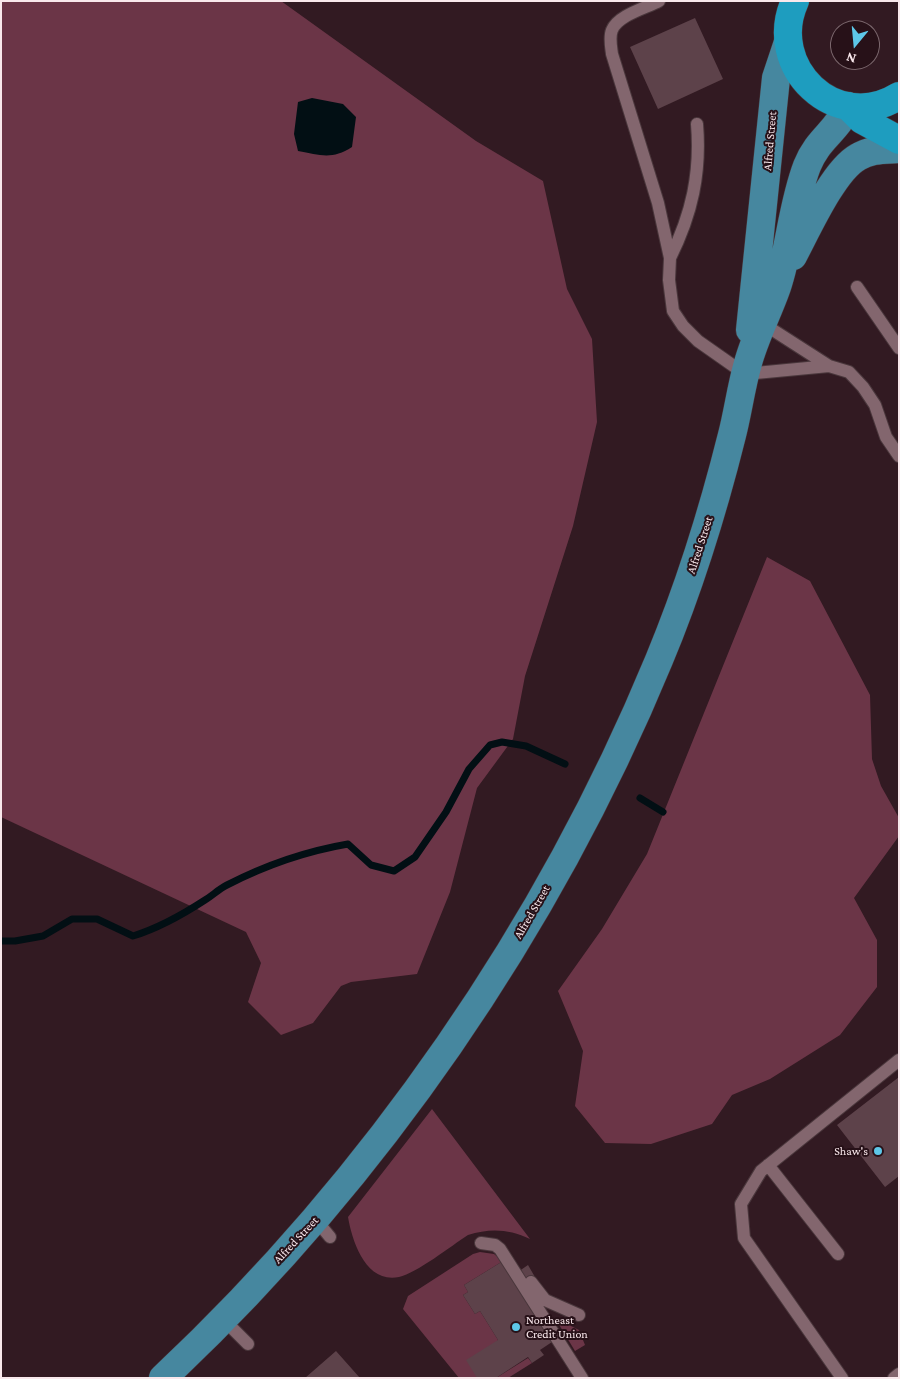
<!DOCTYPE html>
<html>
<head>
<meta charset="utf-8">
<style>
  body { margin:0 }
  #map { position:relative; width:900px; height:1379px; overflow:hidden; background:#321a22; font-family:"Crimson Pro",serif }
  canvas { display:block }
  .frame { position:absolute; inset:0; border:2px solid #f9e8ec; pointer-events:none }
  .north { position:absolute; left:830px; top:20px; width:50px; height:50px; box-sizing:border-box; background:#271118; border:1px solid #7b676d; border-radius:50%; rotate:197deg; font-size:14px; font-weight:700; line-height:20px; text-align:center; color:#f9e8ec }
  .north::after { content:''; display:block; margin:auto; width:18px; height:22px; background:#5dc7e8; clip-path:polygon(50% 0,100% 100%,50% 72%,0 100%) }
</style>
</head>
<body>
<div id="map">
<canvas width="900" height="1379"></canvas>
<div class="frame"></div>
<div class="north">N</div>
</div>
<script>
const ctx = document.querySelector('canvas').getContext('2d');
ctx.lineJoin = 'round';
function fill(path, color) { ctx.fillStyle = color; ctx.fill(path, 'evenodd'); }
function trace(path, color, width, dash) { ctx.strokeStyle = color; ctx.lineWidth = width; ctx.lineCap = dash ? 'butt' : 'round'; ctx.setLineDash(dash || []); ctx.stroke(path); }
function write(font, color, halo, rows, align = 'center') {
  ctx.font = font + ' "Crimson Pro",serif'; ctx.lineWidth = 4; ctx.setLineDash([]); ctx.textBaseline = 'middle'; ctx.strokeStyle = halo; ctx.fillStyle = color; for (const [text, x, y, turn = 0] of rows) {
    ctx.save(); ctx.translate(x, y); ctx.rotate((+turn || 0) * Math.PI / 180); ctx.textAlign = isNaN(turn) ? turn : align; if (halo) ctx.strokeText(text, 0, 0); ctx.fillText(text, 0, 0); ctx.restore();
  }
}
fill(new Path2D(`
  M1,1H281L476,141L543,181L567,289L592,339L597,422L573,526L525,676L513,739L477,788L450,892L417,974L351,982L341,986L313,1023L281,1035L248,1002L261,963L246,932L1,817Z
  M767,557L810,581L870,695L872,759L881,786L899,818V836L854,898L877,940V987L840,1035L770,1079L732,1095L712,1124L651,1144L605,1143L575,1106L583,1051L558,991L602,929L647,854Z
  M432,1109L530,1239C509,1229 490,1228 468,1235C451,1246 417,1273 399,1277C366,1284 352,1241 348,1217Z
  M480,1252L494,1254L503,1261L464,1285L468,1292L463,1295L475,1314L480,1311L498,1340L477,1378H459L403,1309L408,1296L473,1254Z
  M555,1318L579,1330L585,1345L575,1351Z
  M528,1358L532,1363L508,1378H496Z`), '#6b3547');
fill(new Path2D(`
  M312,98L343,104L356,117L352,147C332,160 320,155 298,151L294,134L298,102Z`), '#020f14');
trace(new Path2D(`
  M640,798L663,812
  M1,941H15L43,936L72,919H97L133,936C159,928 182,915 205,900C213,895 219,889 227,885C264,866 307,851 348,844L371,865L394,871L415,857L446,812L469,769L490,745L502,742L526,746L565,764`), '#020f14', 7);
fill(new Path2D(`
  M695,18L723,79L658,109L630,47Z
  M899,1077V1176L885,1187L837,1125Z
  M503,1261L512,1276L528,1265L539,1284L522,1294L552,1342L540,1350L544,1355L532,1363L528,1357L496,1378H477L466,1360L498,1340L480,1311L475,1314L463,1295L468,1292L464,1285Z
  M336,1351L360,1378H305Z`), '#5d424a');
const lane = new Path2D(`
  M659,1C646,8 618,15 612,30C609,37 611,46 612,54L658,203L670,258L669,280L673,311L683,326L698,341L745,374L829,366L762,323
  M670,258C692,214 701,173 697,124
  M857,287L899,348
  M829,366L849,372L863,387L875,405L886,437L899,456
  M768,1165L838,1254
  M316,1220L330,1237
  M481,1243L495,1245L500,1249L582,1378
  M531,1282L545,1300L579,1315
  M222,1318L248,1344
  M842,1378L744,1238L741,1204L761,1171L899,1060
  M894,1378L899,1374`);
const primary = new Path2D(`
  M793,256C807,230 833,171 858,157C871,149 884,150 899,149
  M750,330L776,78L788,42
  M163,1378C375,1179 548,929 659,660C689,588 713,511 732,435C738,412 741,387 748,363C755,337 768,313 777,287C790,248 792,205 807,166C818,138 837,132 848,106`);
const highway = new Path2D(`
  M795,1C765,67 836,135 899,96
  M848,106L862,120L899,140`);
trace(lane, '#4a373c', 14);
trace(primary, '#4a373c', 29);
trace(highway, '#4a373c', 29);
trace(lane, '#83666e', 12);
trace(primary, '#46879f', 28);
trace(highway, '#1e9dbf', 28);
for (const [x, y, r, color] of [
  [878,1151,5,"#5dc7e8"],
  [516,1327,5,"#5dc7e8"]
]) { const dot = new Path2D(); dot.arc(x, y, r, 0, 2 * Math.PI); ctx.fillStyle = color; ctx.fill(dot); trace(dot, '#271118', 2); }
write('12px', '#f9e8ec', '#271118', [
  ["Alfred Street",770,141,-85],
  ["Alfred Street",700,545,-72],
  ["Alfred Street",532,912,-60],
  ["Alfred Street",296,1240,-47]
]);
write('12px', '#f9e8ec', '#271118', [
  ["Shaw's",868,1151],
  ["Northeast",526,1320,"left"],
  ["Credit Union",526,1334,"left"]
], 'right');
</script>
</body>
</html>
